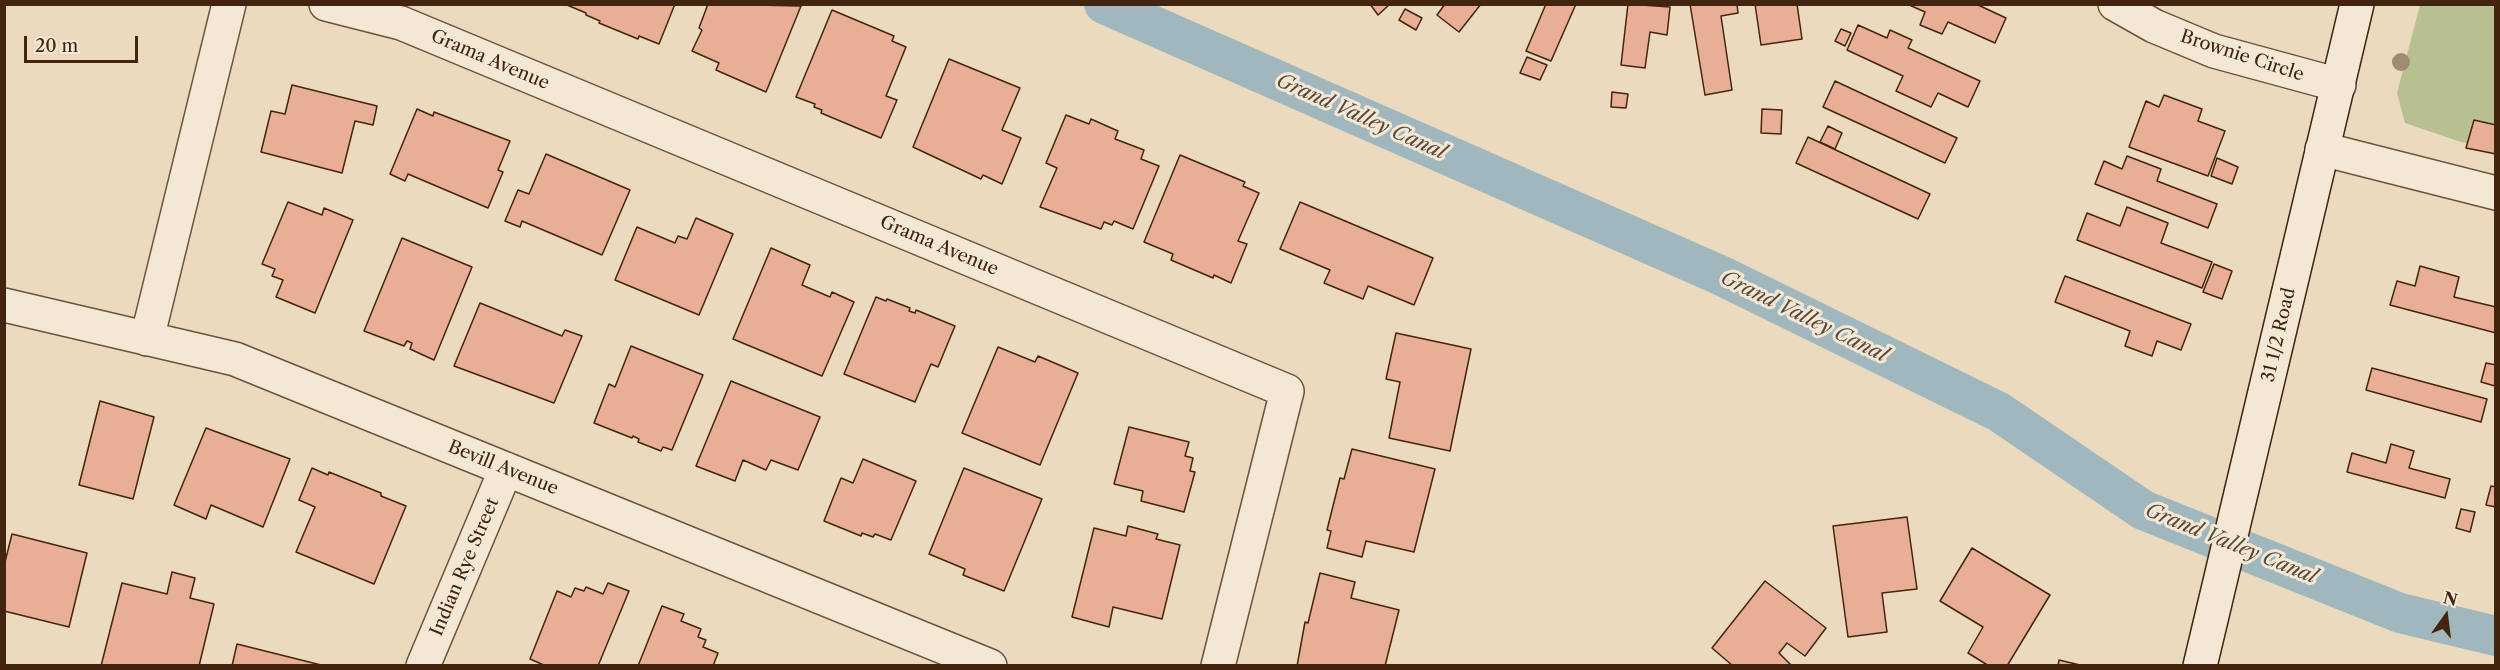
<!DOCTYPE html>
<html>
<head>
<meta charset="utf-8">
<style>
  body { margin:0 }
  #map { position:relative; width:2500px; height:670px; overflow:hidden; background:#ecdabf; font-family:"Libre Caslon Text",serif }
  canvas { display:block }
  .frame { position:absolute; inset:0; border:6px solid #43240e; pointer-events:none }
  .north { position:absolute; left:2416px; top:586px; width:60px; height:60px; -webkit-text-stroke:4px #f3e7d5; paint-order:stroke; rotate:14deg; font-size:16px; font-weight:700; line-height:24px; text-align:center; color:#43240e }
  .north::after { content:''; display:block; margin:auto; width:21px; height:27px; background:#43240e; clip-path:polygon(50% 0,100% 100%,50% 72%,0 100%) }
  .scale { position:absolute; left:24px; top:36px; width:114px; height:27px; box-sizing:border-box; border:3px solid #43240e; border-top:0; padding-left:8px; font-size:18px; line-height:21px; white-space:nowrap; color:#43240e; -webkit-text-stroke:4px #f3e7d5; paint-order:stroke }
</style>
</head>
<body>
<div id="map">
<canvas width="2500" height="670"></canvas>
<div class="frame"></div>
<div class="north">N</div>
<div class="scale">20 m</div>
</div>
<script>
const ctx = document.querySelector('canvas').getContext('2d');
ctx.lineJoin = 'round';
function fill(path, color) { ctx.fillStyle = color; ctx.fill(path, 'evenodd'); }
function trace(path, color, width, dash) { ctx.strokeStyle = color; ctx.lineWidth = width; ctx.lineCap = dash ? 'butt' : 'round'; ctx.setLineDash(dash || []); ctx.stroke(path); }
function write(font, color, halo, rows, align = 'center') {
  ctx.font = font + ' "Libre Caslon Text",serif'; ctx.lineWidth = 6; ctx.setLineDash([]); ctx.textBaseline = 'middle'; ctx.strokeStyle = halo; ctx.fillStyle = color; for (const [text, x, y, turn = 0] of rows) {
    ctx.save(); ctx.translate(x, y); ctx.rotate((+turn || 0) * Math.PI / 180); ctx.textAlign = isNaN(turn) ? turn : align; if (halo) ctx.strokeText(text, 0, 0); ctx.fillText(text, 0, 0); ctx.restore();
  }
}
fill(new Path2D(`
  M2420,5H2495V149L2461,142L2405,123L2397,93Z`), '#b8c092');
trace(new Path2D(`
  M1104,4L1722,276L1999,412L2143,510L2400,613L2496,636`), '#a0b7be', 40);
const building = new Path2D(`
  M675,4L659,44L639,36L638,39L599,23L600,21L586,15V13L567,5Z
  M708,4L801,6L766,92L716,70L719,63L692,51L702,30L699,28Z
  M1370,4H1390L1378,15Z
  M1445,4H1481L1459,32L1437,15Z
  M1546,4H1576L1551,61L1526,51Z
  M1628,4L1670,7L1667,35L1650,32L1645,68L1621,65Z
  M1690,4H1737L1738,13L1721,16L1732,90L1705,95Z
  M1755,4H1797L1802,39L1761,45Z
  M1907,4H1976L2006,18L1995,43L1948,22L1942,34L1920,25L1925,12Z
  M1405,9L1422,18L1416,30L1399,20Z
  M832,10L894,36L892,41L906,47L886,96L897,100L881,138L821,113L822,110L814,107L815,104L796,97Z
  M1858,25L1887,38L1890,30L1912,40L1908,48L1980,81L1968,107L1938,93L1931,107L1896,91L1903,76L1847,50Z
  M1841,29L1851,33L1845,46L1835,41Z
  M1527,57L1547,65L1540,80L1520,73Z
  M949,59L1020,88L1002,130L1021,138L1002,184L983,175L981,179L913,147Z
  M1835,81L1957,138L1945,163L1823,107Z
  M292,85L377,106L373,125L355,121L342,173L261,152L271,111L285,114Z
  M1612,92L1628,94L1626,108L1611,107Z
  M2164,95L2202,109L2198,121L2225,131L2208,176L2129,147L2146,101L2159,107Z
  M417,109L433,116L434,112L510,141L498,170L503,172L488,208L408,174L405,181L390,174Z
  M1762,109L1782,110L1781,134L1761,133Z
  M1066,115L1089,124L1091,119L1118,131L1115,139L1144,150L1141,159L1159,166L1133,229L1114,221L1112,225L1104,222L1101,229L1040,207L1057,168L1046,163Z
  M2474,120L2496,125V154L2466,148Z
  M1828,126L1842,133L1835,149L1820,142Z
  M1808,137L1930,194L1918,219L1796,163Z
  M546,154L630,190L602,255L522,221L520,227L505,221L518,190L529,194Z
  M1180,155L1245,182L1243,186L1259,193L1238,241L1247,244L1231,283L1214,275L1213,278L1171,260L1173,254L1144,242Z
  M2127,156L2161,169L2157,181L2217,204L2208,228L2095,184L2104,161L2122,169Z
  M2217,158L2238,167L2232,184L2211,176Z
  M288,202L322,215L324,208L353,220L315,313L276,297L283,280L272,276L275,269L262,264Z
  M1300,202L1433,258L1414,305L1368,286L1363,299L1324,283L1330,270L1280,249Z
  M2127,207L2168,223L2161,243L2212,262L2202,288L2077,240L2087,213L2120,226Z
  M696,218L733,234L699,315L615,280L637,227L675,243L678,236L687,239Z
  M402,238L472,267L434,360L410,349L412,343L407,341L404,346L364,331Z
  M771,248L810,265L802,285L830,297L832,292L854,302L822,376L733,339Z
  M2214,264L2232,271L2222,299L2203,292Z
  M2420,266L2459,277L2454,297L2496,307V333L2390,305L2397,281L2415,286Z
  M2065,276L2191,324L2181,350L2157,341L2152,356L2125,346L2130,331L2055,302Z
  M876,297L886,301L887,299L910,308L909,311L915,313L916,310L955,326L938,367L931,364L915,402L844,374Z
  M480,303L562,336L565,330L582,336L554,403L454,366Z
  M1396,333L1471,349L1450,451L1389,438L1400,382L1386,379Z
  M631,346L703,375L672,450L663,447L661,451L638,442L639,439L633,436L632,438L594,423L609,384L615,387Z
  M998,347L1035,362L1038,356L1078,373L1040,465L962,433Z
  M2486,363L2496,365L2495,386L2481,382Z
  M2372,368L2487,399L2481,422L2366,390Z
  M731,381L820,417L798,470L771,460L766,470L743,460L735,481L696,466Z
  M100,401L154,417L133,499L79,485Z
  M1129,427L1189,442L1185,456L1193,458L1190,471L1195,472L1184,512L1141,501L1143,491L1114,484Z
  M206,428L290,459L263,527L211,505L206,519L174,505Z
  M2391,444L2414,451L2409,468L2450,479L2445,498L2347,472L2352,453L2386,463Z
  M1352,449L1435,469L1414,552L1366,541L1362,557L1327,548L1331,531L1327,530L1340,478L1344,479Z
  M863,459L916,481L891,540L875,534L873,537L862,533L861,536L824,521L841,478L853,483Z
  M312,468L328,475L329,472L381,493V496L406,506L374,584L296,552L315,507L299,500Z
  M964,468L1042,499L1004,591L963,575L965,569L929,554Z
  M2491,486L2496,487V507L2486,505Z
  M2461,509L2475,512L2470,532L2456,528Z
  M1907,517L1917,589L1882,593L1887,632L1848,637L1833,526Z
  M1128,526L1158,534L1156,539L1180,545L1162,619L1113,607L1109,627L1072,617L1094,528L1126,536Z
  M12,534L87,553L69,627L4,611V566Z
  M1972,548L2050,595L2007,666H1989L1968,653L1983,627L1940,601Z
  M172,572L195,578L190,598L214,604L199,666H101L122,583L167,594Z
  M1320,573L1355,582L1351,598L1399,610L1385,666H1297L1305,622L1308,623Z
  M1765,581L1826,628L1805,656L1787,643L1779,653L1792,666H1733L1712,648Z
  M608,583L629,591L598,666H546L530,659L557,591L571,597L575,588L584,591L586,587L603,594Z
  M662,606L684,614L681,621L701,629L698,637L706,640L703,647L718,653L713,666H638Z
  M237,644L325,666H232Z
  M2059,660L2084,666H2058Z`);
fill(building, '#e8af95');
trace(building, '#43240e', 1.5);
const street = new Path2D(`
  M326,4L401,23L1287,391L1218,666
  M2115,4L2154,26L2214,51L2339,85
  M2322,149L2496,193
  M4,305L235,359L990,666
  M147,339L229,4
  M423,666L506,469`);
const secondary = new Path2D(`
  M2200,666L2357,4`);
trace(street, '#6d523a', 36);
trace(secondary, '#43240e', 36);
trace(street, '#f3e7d5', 33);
trace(secondary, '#f3e7d5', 33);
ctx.fillStyle = '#9f8b70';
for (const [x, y] of [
  [2401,62]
]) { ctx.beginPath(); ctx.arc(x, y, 9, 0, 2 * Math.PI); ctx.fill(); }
write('18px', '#43240e', '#f3e7d5', [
  ["Brownie Circle",2242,56,18],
  ["Grama Avenue",490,60,23],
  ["Grama Avenue",939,246,23],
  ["31 1/2 Road",2279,335,-77],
  ["Bevill Avenue",503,468,22],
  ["Indian Rye Street",465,567,-67]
]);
write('italic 20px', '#5a493a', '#f3e7d5', [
  ["Grand Valley Canal",1361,117,24],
  ["Grand Valley Canal",1804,317,26],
  ["Grand Valley Canal",2231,544,22]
]);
</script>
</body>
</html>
